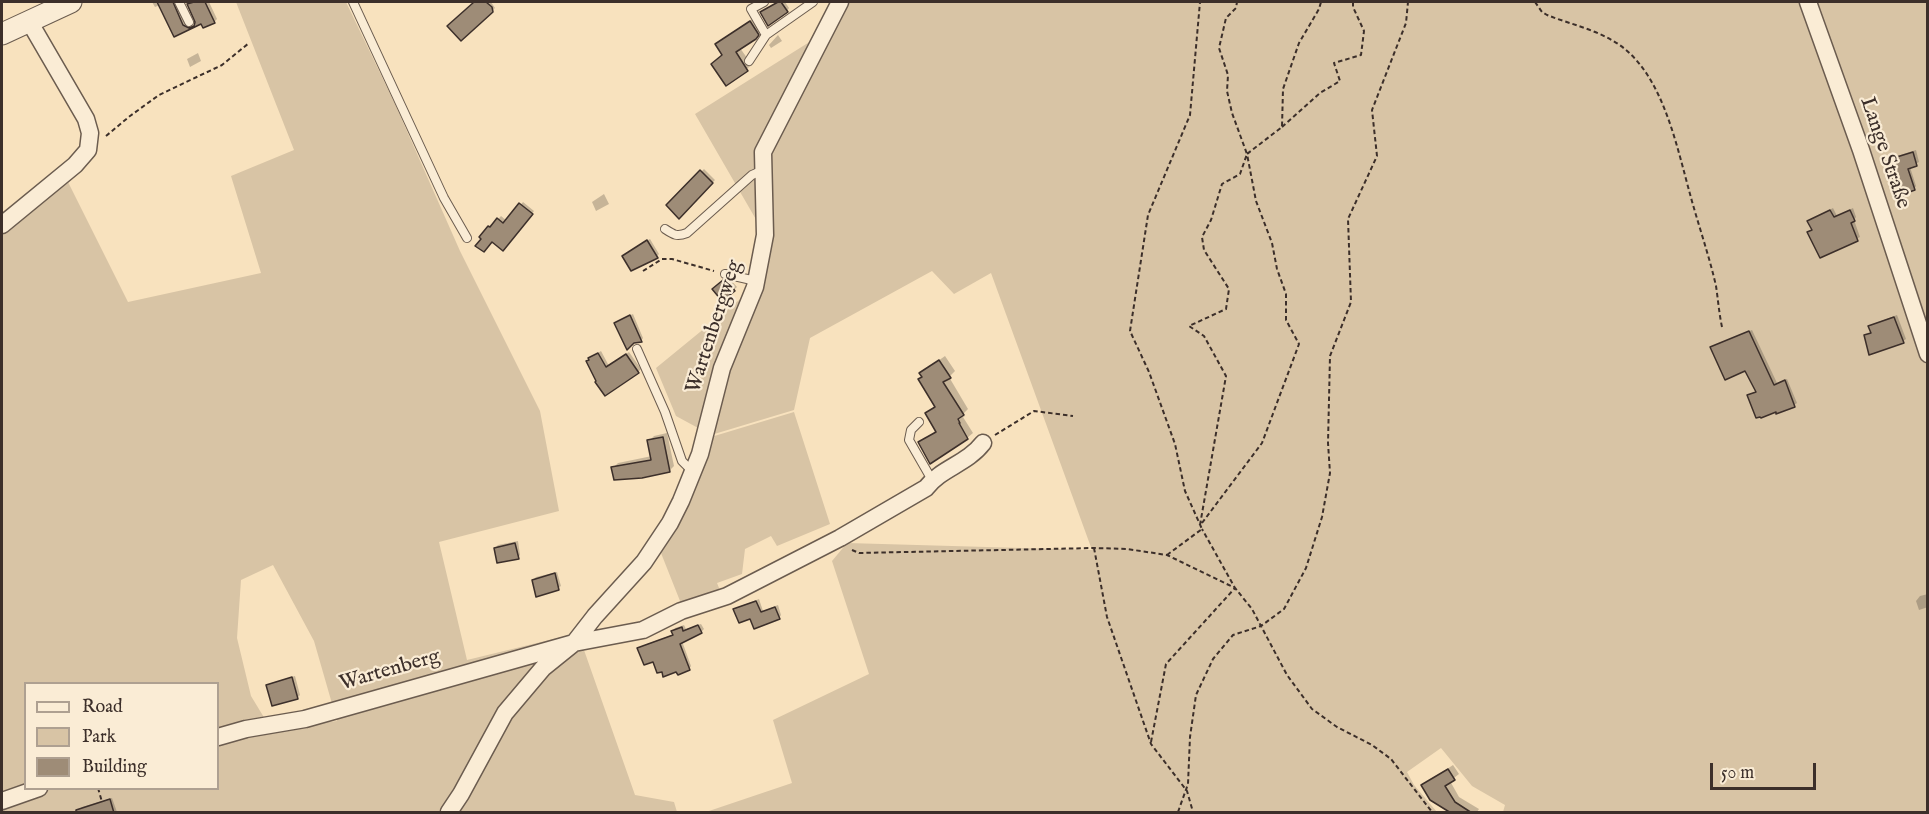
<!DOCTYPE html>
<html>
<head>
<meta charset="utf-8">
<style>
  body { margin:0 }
  #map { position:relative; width:1929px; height:814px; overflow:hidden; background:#f8e2be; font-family:"IM FELL English",serif }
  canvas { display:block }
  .frame { position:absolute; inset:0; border:3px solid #3c2f2a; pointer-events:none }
  .legend { position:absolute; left:24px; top:682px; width:195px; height:108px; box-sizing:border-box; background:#faecd5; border:2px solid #aea091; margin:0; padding:8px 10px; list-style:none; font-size:18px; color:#3c2f2a }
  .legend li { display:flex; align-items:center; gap:12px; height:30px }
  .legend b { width:30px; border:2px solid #aea091 }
  .scale { position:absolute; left:1710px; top:763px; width:106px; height:27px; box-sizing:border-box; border:3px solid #3c2f2a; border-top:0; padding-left:8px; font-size:18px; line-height:21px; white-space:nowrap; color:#3c2f2a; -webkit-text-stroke:4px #faecd5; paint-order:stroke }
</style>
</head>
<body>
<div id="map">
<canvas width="1929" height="814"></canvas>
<div class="frame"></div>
<ul class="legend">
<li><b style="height:8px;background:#faecd5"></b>Road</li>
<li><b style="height:16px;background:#d8c4a5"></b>Park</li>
<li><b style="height:16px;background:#9e8c77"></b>Building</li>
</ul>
<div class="scale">50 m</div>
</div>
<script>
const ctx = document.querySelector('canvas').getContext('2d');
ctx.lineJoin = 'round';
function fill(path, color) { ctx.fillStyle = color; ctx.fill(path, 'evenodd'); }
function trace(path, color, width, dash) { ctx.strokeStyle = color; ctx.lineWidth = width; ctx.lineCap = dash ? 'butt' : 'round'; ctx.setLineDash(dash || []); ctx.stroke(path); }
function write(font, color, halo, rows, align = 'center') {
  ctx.font = font + ' "IM FELL English",serif'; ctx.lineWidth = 4.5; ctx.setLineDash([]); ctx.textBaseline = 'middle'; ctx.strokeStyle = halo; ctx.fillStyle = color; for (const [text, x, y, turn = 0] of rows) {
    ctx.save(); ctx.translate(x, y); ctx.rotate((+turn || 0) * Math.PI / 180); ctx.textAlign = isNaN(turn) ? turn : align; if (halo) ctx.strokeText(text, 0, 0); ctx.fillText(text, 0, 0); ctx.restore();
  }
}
fill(new Path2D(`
  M236,2H346L395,104L460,251L540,411L559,511L439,542L467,660L578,633L635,795L674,802L677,812H2V235L68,182L128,302L261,273L231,176L294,150ZM273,565L314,641L337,721L271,729L251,696L237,638L241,580ZM26,684H218V788H26Z
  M840,2H1927V812H1503L1505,805L1472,786L1441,748L1407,772L1414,785L1437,812H706L792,783L773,720L869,674L832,561L847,543L1092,550L991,273L954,294L932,271L810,338L794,410L711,435L676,416L656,368L755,287L765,235L695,114L811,41Z
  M794,412L830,524L777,546L771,536L745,549L742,574L717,583L721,593L682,606L659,548L711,437Z`), '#d8c4a5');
fill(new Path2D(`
  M152,2H176L186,22L193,26L175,35L160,5L155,7Z
  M193,2H209L217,19L214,22H197L189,5Z
  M476,2H491L495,8L461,39L449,26Z
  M778,2H785L789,8L787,11L765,10Z
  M755,17L760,33L740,48L752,65L726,84L721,40Z
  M778,35L782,41L771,48L769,45Z
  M198,53L201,61L190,67L187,59Z
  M1916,150L1919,162L1910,167L1916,186L1914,189L1889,160L1891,158Z
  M704,169L715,180L679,217L668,205Z
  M604,194L609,204L596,211L592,202Z
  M523,202L534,211L506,246L489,227L491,224L493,225L501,216L507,221Z
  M1833,208L1837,216L1853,208L1856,217L1854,220L1860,237L1821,256L1809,232L1813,229L1809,221Z
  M650,239L659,254L657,256L626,253Z
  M727,278L730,279L737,287L723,299L717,286Z
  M633,314L643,338L641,341L618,321Z
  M1897,315L1906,339L1903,341L1865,336L1872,332L1870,327L1873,324Z
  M1752,330L1777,383L1787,379L1797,403L1794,405L1749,396L1757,391L1745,369L1712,347Z
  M601,351L609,366L629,352L641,369L638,372L598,381L590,358Z
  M945,356L955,371L949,377L968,409L963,414L965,416L963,417L973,433L967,438L920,443L937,430L927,414L936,406L921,373Z
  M667,433L674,466L669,471L613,468L618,463L652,456L649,441L654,436Z
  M518,541L520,555L518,558L495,548L498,545Z
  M557,572L561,586L558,588L533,580L536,577Z
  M1928,594V607L1919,610L1916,601L1920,596Z
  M759,599L763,611L778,605L781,615L779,618L751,617L735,609L738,607Z
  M701,624L704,629L701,632L682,641L691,666L689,669L677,670L654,660L639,648L642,646L674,634L673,631L675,628L684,625L686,629Z
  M295,676L300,695L298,697L268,685L271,683Z
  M1453,765L1459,774L1450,781L1459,797L1479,809L1477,812H1454L1423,785Z
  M112,798L117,812H80L79,810L82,807Z`), '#0003');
const building = new Path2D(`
  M157,2H173L183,25L189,28L194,26L195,22L187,4L194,2H205L215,23L203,28L201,24L174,37Z
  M474,2H486L492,7L493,12L461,41L447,26Z
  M778,2H781L788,12L768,26L760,12Z
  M750,21L759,35L756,39L736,52L748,71L726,86L711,64L722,55L715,44Z
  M1913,152L1917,166L1908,169L1915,190L1898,196L1887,160Z
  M700,170L713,183L679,219L666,205Z
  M519,203L533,214L503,251L492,242L484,252L475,246L481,239L479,237L488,226L490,227L497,218L503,223Z
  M1830,210L1834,217L1850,210L1855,221L1851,223L1858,241L1820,258L1807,232L1812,230L1807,221Z
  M647,240L658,258L631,271L622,256Z
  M723,280L728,281L735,291L722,301L712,289Z
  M630,315L642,342L634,343L627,350L614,323Z
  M1894,317L1904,343L1869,355L1864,335L1871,333L1868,326Z
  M1749,331L1774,385L1785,380L1795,407L1776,414V412L1761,418L1760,417L1756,418L1747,395L1756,392L1745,371L1725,380L1710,347Z
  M598,353L606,367L626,354L639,373L605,396L595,382L596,381L586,361L589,360L588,358Z
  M939,360L951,378L943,382L964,415L958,419L960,423H959L968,439L930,464L918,442L936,432L925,413L935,407L918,379L922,377L919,373Z
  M663,437L670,472L642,478L614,480L611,467L651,460L647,440Z
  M515,543L519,559L497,563L494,548Z
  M555,573L559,590L536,597L532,580Z
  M756,601L761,612L775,607L780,619L754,629L750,619L739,623L733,609Z
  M698,625L702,633L680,644L690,670L678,675L676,672L663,677L662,672L657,673L653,662L644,665L637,648L673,635L671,631L682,627L683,631Z
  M292,677L298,699L272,706L266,685Z
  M1448,769L1455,780L1445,786L1455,802L1472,813H1451L1430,800L1421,785Z
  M110,799L114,813H76V810Z`);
fill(building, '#9e8c77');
trace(building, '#3c2f2a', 1.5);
const service = new Path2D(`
  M179,2L189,22
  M353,2L444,198L467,238
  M764,2L751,9L766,35
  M749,61L766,35L813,2
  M665,229C674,235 677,237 687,233L752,175L763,170
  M725,274L756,281
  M637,349L665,412L682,461L693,472
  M919,422L911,430L909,440L932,480`);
const minor = new Path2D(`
  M1808,2L1861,150L1928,354
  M2,225L75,165L88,150L90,133L86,119L29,21
  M218,737L246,729L305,719L574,643L643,630L681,611L727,596L840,538L926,488C941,468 967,464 983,443
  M2,801L39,788
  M449,812L461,794L505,713L543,668L574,643L595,616L644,562L670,523L681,501L700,454L722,368L755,287L765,235L763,152L840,2`);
const tertiary = new Path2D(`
  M2,34L71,2`);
trace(service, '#6b5c4f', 10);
trace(minor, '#6b5c4f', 19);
trace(tertiary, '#6b5c4f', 23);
trace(new Path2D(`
  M1535,2L1542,12L1547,15C1572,25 1604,31 1626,50C1664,82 1677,147 1690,194C1698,224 1709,255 1716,286C1718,299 1719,313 1722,327
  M1282,127L1320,93L1340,81L1334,63L1361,55L1364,31L1353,7V2
  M106,136L130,116L159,95L222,65L249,43
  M643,271L662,259H672L714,271
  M995,435L1034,411L1073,416
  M1202,523L1262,443L1299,344L1286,320V294L1277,269L1272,243L1256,201L1247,154L1282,127L1283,89L1299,43L1319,9L1321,2
  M1200,525L1226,376L1204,336L1189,326L1226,309L1229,289L1204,250L1202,237L1211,220L1222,184L1240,174L1247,154L1232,113L1227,91L1228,75L1219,48L1226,18L1236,8L1237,2
  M1094,548L1107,617L1151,744L1187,791L1193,812
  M852,550L859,553L1094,548L1127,549L1167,555L1235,588L1252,609L1287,675L1312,709L1337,727L1372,745L1391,759L1432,812
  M1167,555L1202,529L1185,491L1175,444L1149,372L1130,331L1148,215L1190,115L1200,2
  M1151,742L1166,664L1235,588L1202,529
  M98,788L102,802
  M1178,812L1188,784L1190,737L1196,695L1213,659L1233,635L1261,626L1284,609L1306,568L1322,517L1330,473L1328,443L1330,356L1351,302L1348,219L1377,156L1372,110L1406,23L1408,2`), '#3c2f2a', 2, [4.5, 3]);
trace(service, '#faecd5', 8);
trace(minor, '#faecd5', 16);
trace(tertiary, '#faecd5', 21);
write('21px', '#3c2f2a', '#faecd5', [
  ["Lange Straße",1884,153,71],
  ["Wartenbergweg",715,327,-72],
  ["Wartenberg",390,671,-16]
]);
</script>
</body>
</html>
